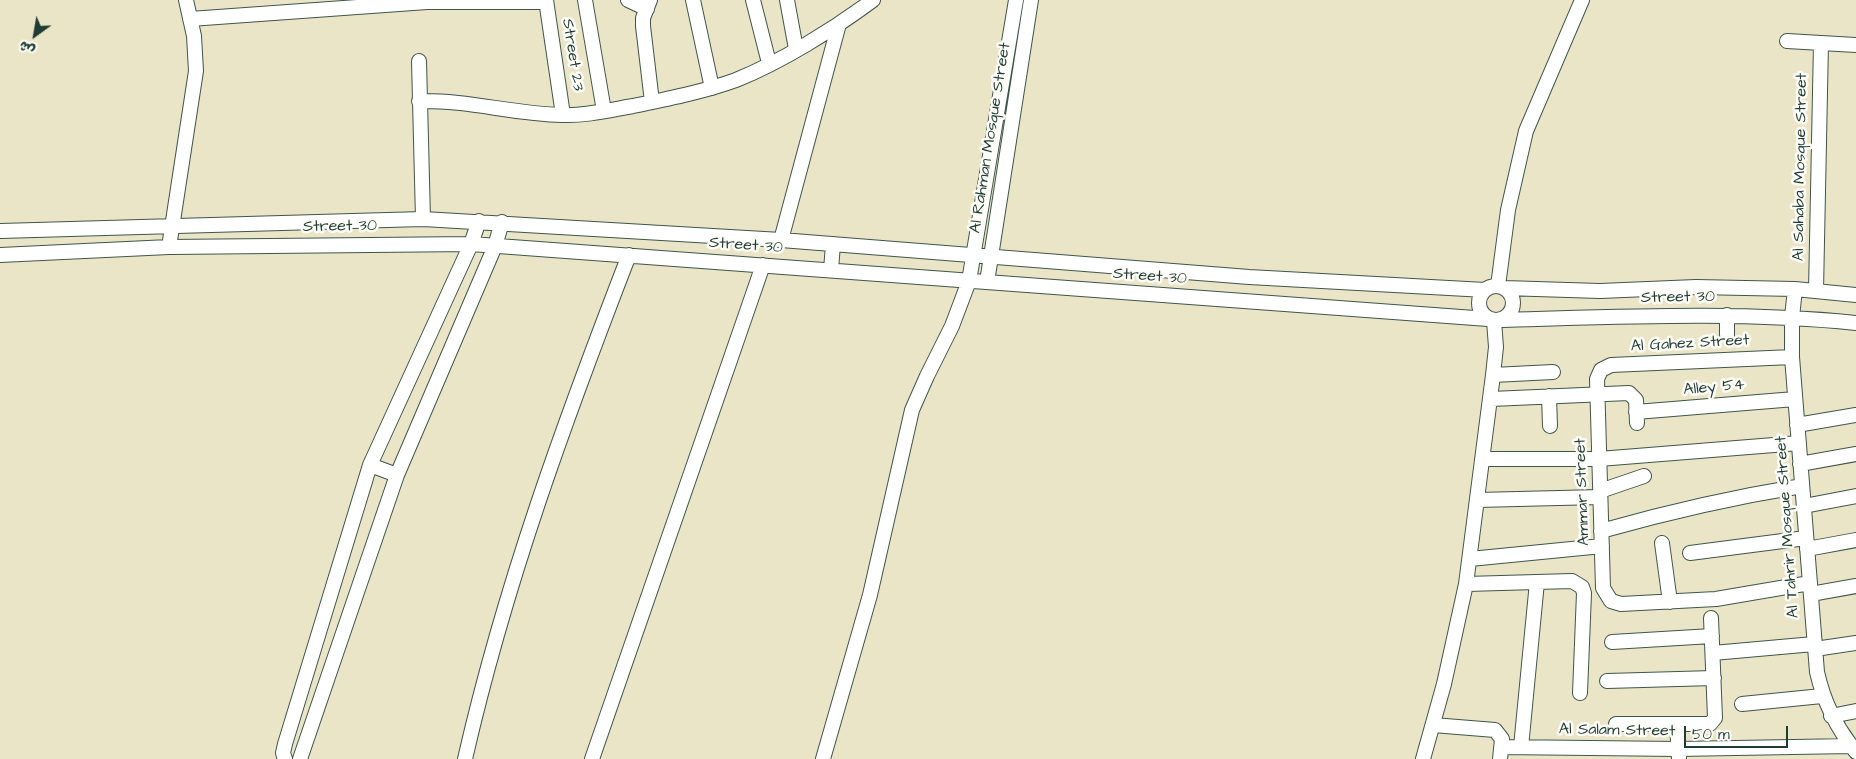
<!DOCTYPE html>
<html>
<head>
<meta charset="utf-8">
<style>
  body { margin:0 }
  #map { position:relative; width:1856px; height:759px; overflow:hidden; background:#ebe5c7; font-family:"Architects Daughter","Playpen Sans Arabic",sans-serif }
  canvas { display:block }
  .north { position:absolute; left:10px; top:10px; width:50px; height:50px; -webkit-text-stroke:4px #fdfcf7; paint-order:stroke; rotate:212deg; font-size:14px; font-weight:700; line-height:20px; text-align:center; color:#1f3d34 }
  .north::after { content:''; display:block; margin:auto; width:18px; height:22px; background:#1f3d34; clip-path:polygon(50% 0,100% 100%,50% 72%,0 100%) }
  .scale { position:absolute; left:1684px; top:726px; width:104px; height:22px; box-sizing:border-box; border:2px solid #1f3d34; border-top:0; padding-left:6px; font-size:15px; line-height:18px; white-space:nowrap; color:#1f3d34; -webkit-text-stroke:4px #fdfcf7; paint-order:stroke }
</style>
</head>
<body>
<div id="map">
<canvas width="1856" height="759"></canvas>
<div class="north">ش</div>
<div class="scale">50 m</div>
</div>
<script>
const ctx = document.querySelector('canvas').getContext('2d');
ctx.lineJoin = 'round';
function trace(path, color, width, dash) { ctx.strokeStyle = color; ctx.lineWidth = width; ctx.lineCap = dash ? 'butt' : 'round'; ctx.setLineDash(dash || []); ctx.stroke(path); }
function write(font, color, halo, rows, align = 'center') {
  ctx.font = font + ' "Architects Daughter",sans-serif'; ctx.lineWidth = 5; ctx.setLineDash([]); ctx.textBaseline = 'middle'; ctx.strokeStyle = halo; ctx.fillStyle = color; for (const [text, x, y, turn = 0] of rows) {
    ctx.save(); ctx.translate(x, y); ctx.rotate((+turn || 0) * Math.PI / 180); ctx.textAlign = isNaN(turn) ? turn : align; if (halo) ctx.strokeText(text, 0, 0); ctx.fillText(text, 0, 0); ctx.restore();
  }
}
const minor = new Path2D(`
  M546,0L563,115
  M585,0L604,111
  M628,0L647,9
  M650,0L643,18V26L652,102
  M693,0L712,88
  M753,0L769,63
  M787,0L796,49
  M190,19L427,2H546
  M1787,41L1856,45
  M419,61L423,219
  M419,101C468,100 514,114 562,115C586,116 610,110 633,106C667,99 703,92 736,80C781,62 834,29 873,0
  M0,231L423,219L781,240L1249,277L1485,290
  M781,240L839,24
  M169,247L196,71L194,36L186,0
  M0,255L169,247L471,244L1488,319
  M831,270L833,244
  M987,282L1031,0
  M1479 303a17 17 0 1 1 34 0a17 17 0 1 1-34 0Z
  M1498,286L1508,210L1526,131L1582,0
  M1504,288L1600,291L1696,287L1795,289L1856,295
  M1795,289L1792,317V357L1817,672C1824,703 1836,727 1856,752
  M1816,291L1821,43
  M1501,320C1620,317 1738,311 1856,323
  M1727,335V315
  M1792,357L1611,365L1601,370L1597,379L1603,588L1611,601L1621,604L1716,599L1810,583
  M1493,375L1553,372
  M1549,396L1550,426
  M1491,399L1629,393L1636,400L1637,423
  M1636,412L1795,399
  M1797,425L1856,415
  M1482,459H1599L1799,443
  M1800,464L1856,454
  M370,465L397,475
  M1600,491L1644,476
  M1477,500L1600,497
  M1804,506L1856,496
  M1601,531C1668,512 1734,497 1802,486
  M1662,543L1670,602
  M1807,549L1856,540
  M1690,553L1806,538
  M1470,559L1602,546
  M1466,584L1572,581L1582,587L1584,593L1580,693
  M1811,594L1856,586
  M1612,642L1712,636
  M1815,649L1856,643
  M1713,653L1814,644
  M1607,681L1714,678
  M1742,704L1822,696
  M1831,716L1856,711
  M1616,724H1677
  M1433,725L1495,730L1502,739L1500,759
  M1502,747L1678,749L1851,746
  M1521,747L1537,582
  M1679,758L1677,724H1710L1715,718L1711,618
  M285,759L283,753L285,744L370,465L471,244L479,221
  M300,759L397,475L495,246L502,222
  M465,759C505,584 564,423 629,255
  M592,759L763,265
  M823,759L870,595L912,410L927,376L952,326L969,281L1016,0
  M1423,759L1444,684L1466,584L1493,375L1496,347L1494,321`);
trace(minor, '#3e564a', 16);
trace(minor, '#fff', 14);
write('16px', '#1f3d34', '#fdfcf7', [
  ["Street 23",572,55,81],
  ["Al Rahman Mosque Street",991,138,-81],
  ["Al Sahaba Mosque Street",1801,167,-89],
  ["Street 30",340,227,-1],
  ["Street 30",746,246,4],
  ["Street 30",1150,277,4],
  ["Street 30",1678,298,-1],
  ["Al Gahez Street",1690,344,-3],
  ["Alley 54",1714,388,-5],
  ["Ammar Street",1583,492,-92],
  ["Al Tahrir Mosque Street",1788,527,-94],
  ["Al Salam Street",1617,731,1]
]);
</script>
</body>
</html>
